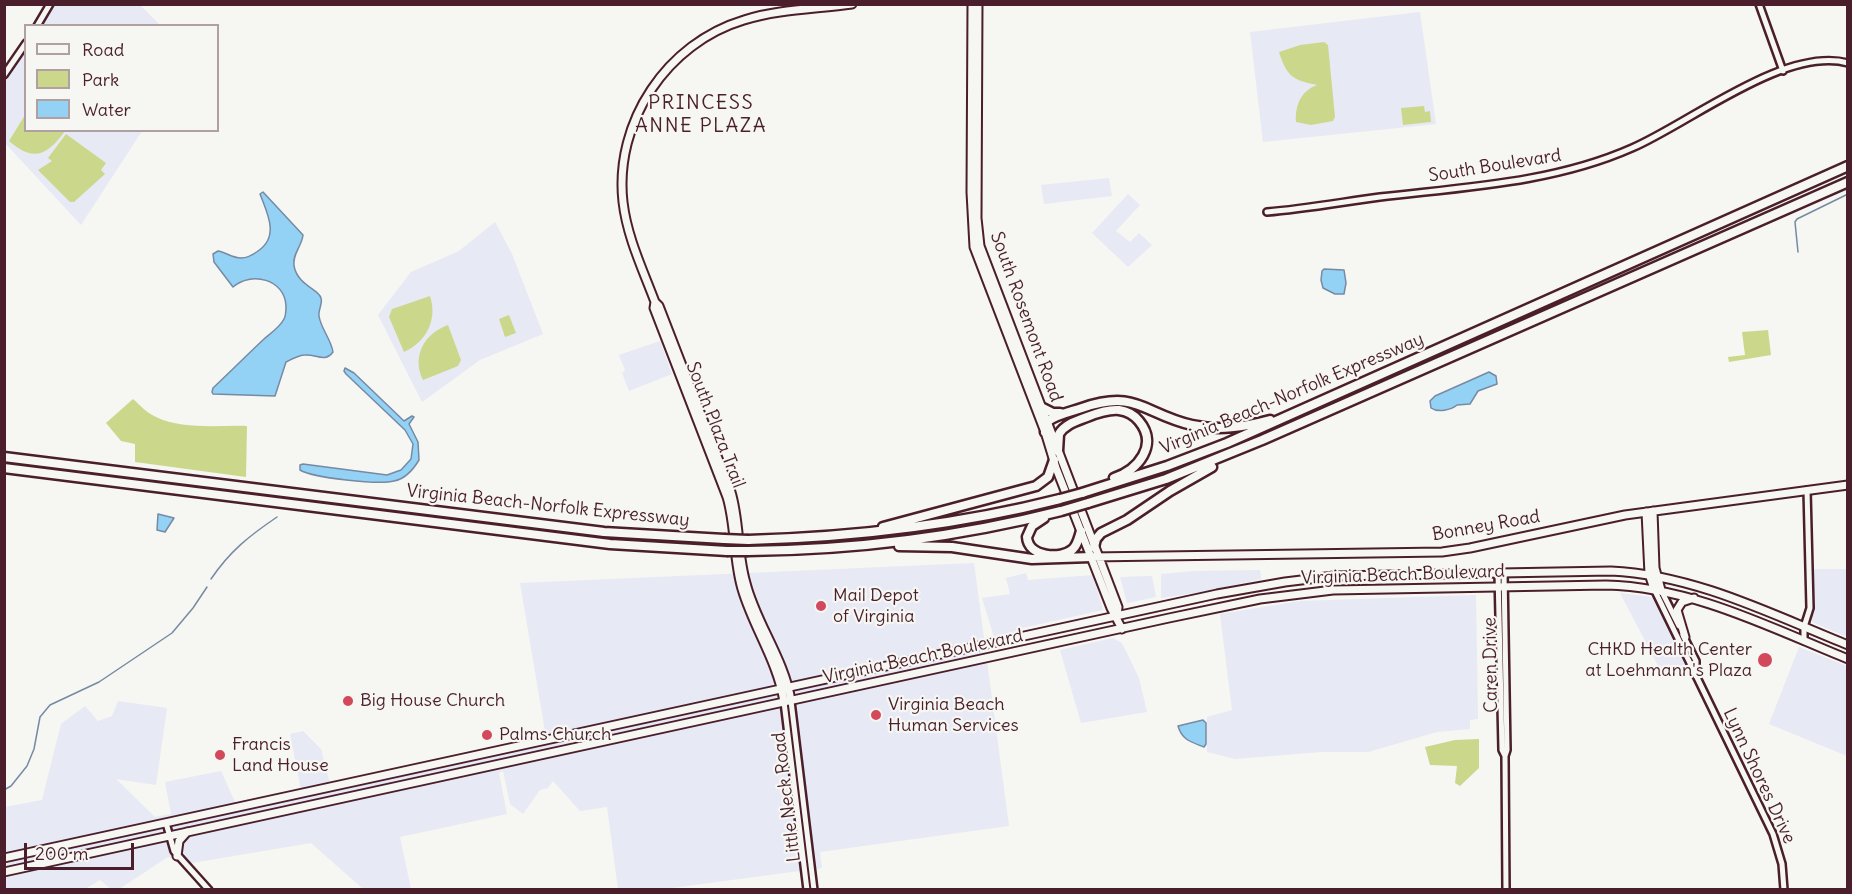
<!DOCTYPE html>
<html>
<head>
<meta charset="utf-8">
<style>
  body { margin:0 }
  #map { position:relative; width:1852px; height:894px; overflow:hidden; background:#f6f6f2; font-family:Delius,sans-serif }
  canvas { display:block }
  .frame { position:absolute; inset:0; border:6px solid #4a1f2b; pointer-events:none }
  .legend { position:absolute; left:24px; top:24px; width:195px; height:108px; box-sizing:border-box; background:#f6f6f2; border:2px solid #b1a0a2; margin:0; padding:8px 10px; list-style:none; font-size:18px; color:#4a1f2b }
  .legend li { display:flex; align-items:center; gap:12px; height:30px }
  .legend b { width:30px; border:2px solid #b1a0a2 }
  .scale { position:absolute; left:24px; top:843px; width:110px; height:27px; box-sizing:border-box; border:3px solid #4a1f2b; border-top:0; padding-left:8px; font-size:18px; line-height:21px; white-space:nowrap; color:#4a1f2b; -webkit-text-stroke:4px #f6f6f2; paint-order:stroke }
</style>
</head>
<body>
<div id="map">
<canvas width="1852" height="894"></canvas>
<div class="frame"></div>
<ul class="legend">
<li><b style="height:8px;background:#f6f6f2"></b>Road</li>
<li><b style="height:16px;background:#cbd88b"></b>Park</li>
<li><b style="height:16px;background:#93d2f4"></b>Water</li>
</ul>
<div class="scale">200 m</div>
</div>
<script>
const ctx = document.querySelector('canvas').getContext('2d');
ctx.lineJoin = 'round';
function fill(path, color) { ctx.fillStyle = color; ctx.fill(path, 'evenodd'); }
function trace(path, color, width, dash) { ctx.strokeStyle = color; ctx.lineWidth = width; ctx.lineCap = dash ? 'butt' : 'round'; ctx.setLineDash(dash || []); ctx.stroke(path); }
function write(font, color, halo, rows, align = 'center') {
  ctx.font = font + ' Delius,sans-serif'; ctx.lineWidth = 4.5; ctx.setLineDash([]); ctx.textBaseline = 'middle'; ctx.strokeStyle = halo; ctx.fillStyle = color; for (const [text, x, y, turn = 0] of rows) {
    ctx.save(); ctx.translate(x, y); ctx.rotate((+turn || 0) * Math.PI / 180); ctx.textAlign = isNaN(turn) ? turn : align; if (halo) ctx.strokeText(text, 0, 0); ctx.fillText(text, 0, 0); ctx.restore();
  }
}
fill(new Path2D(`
  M56,4L140,5L160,25H42Z
  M1420,12L1436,124L1263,142L1250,32Z
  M25,51L26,130L142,131L81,225L5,143V83Z
  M1109,178L1112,196L1044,204L1041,185Z
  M1128,194L1140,205L1116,231L1130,242L1139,233L1152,245L1128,267L1092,233Z
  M495,222L512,254L543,334L480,360L422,402L378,315L411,272L459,251Z
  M660,341L672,374L629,391L622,373L625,370L619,355Z
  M974,563L1009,826L820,852L822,868L664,889H618L607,807L580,811L553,781L548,788L540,790L523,814L510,804L503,771L499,773L507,814L400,837L411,889H363L311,843L192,863L168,857L119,889H111L100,880L85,889L5,890V807L42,800L61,724L85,706L98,721L112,716L118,701L167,708L156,785L116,779L155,817L171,814L165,782L221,771L235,802L301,790L290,734L303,731L321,749L330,784L547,743L520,583Z
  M1813,569H1847V637L1812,622Z
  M1260,570L1261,579L1202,592L1161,598V574L1194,571Z
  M1026,573L1028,580L1093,575L1103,610L1018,629V631L994,637L982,598L1010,594L1006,578Z
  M1152,576L1156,597L1127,603L1120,577Z
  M1620,593L1652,597L1690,675H1663Z
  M1476,595L1478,719L1470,720V729L1437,732L1368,752H1321L1235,759L1207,752V717L1232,710L1220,614L1300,601Z
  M1113,638L1122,643L1139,678L1147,712L1081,723L1060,650Z
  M1799,647L1847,666V756L1769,724Z`), '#e7e9f5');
fill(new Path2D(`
  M1324,42L1328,45L1335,117L1333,121L1311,125L1296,122C1295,105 1301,91 1317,85C1293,80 1287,77 1279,52L1300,45Z
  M1424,106L1425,112L1430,111L1431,122L1403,125L1401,108Z
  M25,115L26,130L65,131C47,156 33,162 9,141Z
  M66,134L106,163L101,170L105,174L74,202H70L38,170L52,161L48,158Z
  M430,296C438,320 426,342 404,352L389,317L392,309Z
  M509,315L516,333L505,337L499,319Z
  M448,325L461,360L458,366L423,380C411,356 425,333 448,325Z
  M1768,330L1771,355L1729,362L1728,357L1745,355L1742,332Z
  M133,399C141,406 147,413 156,417C183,430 218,425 247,426L246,477L135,462V444L121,441L106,423Z
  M1479,739V768L1460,786L1455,783L1457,766L1430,765L1425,747L1455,740Z`), '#cbd88b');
const water = new Path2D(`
  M263,192L303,235C302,246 292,254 294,266C298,286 319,289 321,298C323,303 318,310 319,316C321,329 331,339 333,352C325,363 316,354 305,355C299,355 292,359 286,362L275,396L213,394L212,392L213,388C230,372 247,355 264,339C271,333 280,327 284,319C286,316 286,310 286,306C285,279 251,271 233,287L214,262L213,254L218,251C225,252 233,258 241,258C247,258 254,254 258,251C280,236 267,213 260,194Z
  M1324,269L1344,270L1346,283L1344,294H1335L1323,288L1321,280L1322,271Z
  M345,368L354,373L404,421L412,416L414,417L409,424L418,442L419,460C413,470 405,479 394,481C379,485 313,478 300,470V465L303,464L387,475L401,470L411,459L413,444L405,430L346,374L344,371Z
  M1489,372L1496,376L1497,384L1478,391L1470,404L1457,405C1451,410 1438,413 1431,408L1430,401L1435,396Z
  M158,514L174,518L165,532L157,530Z
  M1203,720L1206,723V744L1204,747C1191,742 1182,740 1178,726Z`);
fill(water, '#93d2f4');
trace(water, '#768aa4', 1.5);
trace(new Path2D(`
  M1798,252L1795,222L1797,219L1848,194
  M211,579C230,551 249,536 277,517
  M4,790L11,786L27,766L34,749L40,717L50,705L99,682L172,633L193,608L207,587`), '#768aa4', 1.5);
const minor = new Path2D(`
  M1759,4L1783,71
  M37,26L50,4
  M4,75L26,43
  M1267,212C1305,209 1342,202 1380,197C1465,187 1553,183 1632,148C1690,123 1785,46 1848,63
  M1498,573L1502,750L1505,756L1506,890
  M1504,573L1507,750L1505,756
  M1654,589L1773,834L1782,864L1784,890
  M1661,590L1679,626
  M1683,635L1696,661V676
  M1804,641V627L1810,608L1807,490
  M791,701L814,890
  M784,702L807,890
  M166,823L174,851L209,890`);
const major = new Path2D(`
  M972,4L971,192L974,247L1045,432L1056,468L1111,608L1122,629
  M978,4L977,218L980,246L1118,607L1117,616
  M655,302L659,306L731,492C740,522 737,553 746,583C756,623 785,660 791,701
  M1653,511L1655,568L1661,590
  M1646,512L1649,574L1654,589
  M1091,557L1442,552L1470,548L1625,515L1848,485
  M1685,637L1677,610L1682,602L1694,598
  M784,702C778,662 753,627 742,589C733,559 736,527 727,497L654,308L655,302C643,270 627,237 623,202C614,122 667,43 744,20C778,9 817,9 852,4
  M177,856L179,841L187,832
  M4,858L1217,594L1285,582L1334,576L1611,571C1695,575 1771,614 1848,645
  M4,872L1169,618L1260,599L1333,590L1606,585C1692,587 1769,627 1848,659`);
const highway = new Path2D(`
  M1043,408L1053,413H1060
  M1045,432L1048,421C1058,414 1070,412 1082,408C1137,389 1144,414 1192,425C1219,431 1244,427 1270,420
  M1058,451L1059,434C1065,424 1077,421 1087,417C1097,413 1108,409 1119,410C1127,411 1134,415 1139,421C1159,445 1138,470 1114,478
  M4,457L604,532L724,539
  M4,468L610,544L727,551
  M1082,493L1167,466L1227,443L1848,166
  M1088,503L1166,479L1262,440L1848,182
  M1044,518L1032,526L1027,537C1028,557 1061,560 1073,549C1078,544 1079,537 1081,531
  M883,527L1036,486L1048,477L1054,460
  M748,540C853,537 958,525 1060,499
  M899,546L952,547L1032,559L1091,557
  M1094,547L1096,539L1101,533L1127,520L1170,491L1212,467
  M748,551C854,550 959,537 1061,511`);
trace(minor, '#4a1f2b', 10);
trace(major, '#4a1f2b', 11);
trace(highway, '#4a1f2b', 13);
trace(minor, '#f6f6f2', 5);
trace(major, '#f6f6f2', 7);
trace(highway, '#f6f6f2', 8);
const highwayBridge = new Path2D(`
  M1060,499L1082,493
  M1061,511L1088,503
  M724,539L748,540
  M727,551H748`);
trace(highwayBridge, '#4a1f2b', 13, []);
trace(highwayBridge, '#f6f6f2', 8);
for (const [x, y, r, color] of [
  [821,606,6,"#d1495b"],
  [1765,660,8,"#d1495b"],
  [348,701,6,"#d1495b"],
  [876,715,6,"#d1495b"],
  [487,735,6,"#d1495b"],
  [220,755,6,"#d1495b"]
]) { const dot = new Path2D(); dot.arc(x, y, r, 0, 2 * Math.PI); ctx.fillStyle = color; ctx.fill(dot); trace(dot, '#f6f6f2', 2); }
write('18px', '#4a1f2b', '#f6f6f2', [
  ["South Boulevard",1495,166,-9],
  ["South Rosemont Road",1026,317,70],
  ["Virginia Beach-Norfolk Expressway",1292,394,-23],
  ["South Plaza Trail",715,425,69],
  ["Virginia Beach-Norfolk Expressway",548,506,6],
  ["Bonney Road",1486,526,-10],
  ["Virginia Beach Boulevard",1403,575,-2],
  ["Virginia Beach Boulevard",923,657,-12],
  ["Caren Drive",1491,665,-91],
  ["Lynn Shores Drive",1759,776,65],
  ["Little Neck Road",787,797,-97]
]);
write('18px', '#4a1f2b', '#f6f6f2', [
  ["Mail Depot",833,596],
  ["of Virginia",833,617],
  ["CHKD Health Center",1752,650,"right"],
  ["at Loehmann's Plaza",1752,671,"right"],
  ["Big House Church",360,701],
  ["Virginia Beach",888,705],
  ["Human Services",888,726],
  ["Palms Church",499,735],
  ["Francis",232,745],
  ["Land House",232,766]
], 'left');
ctx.letterSpacing = '1.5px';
write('20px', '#4a1f2b', '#f6f6f2', [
  ["PRINCESS",701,103],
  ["ANNE PLAZA",701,126]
]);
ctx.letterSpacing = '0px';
</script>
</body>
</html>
